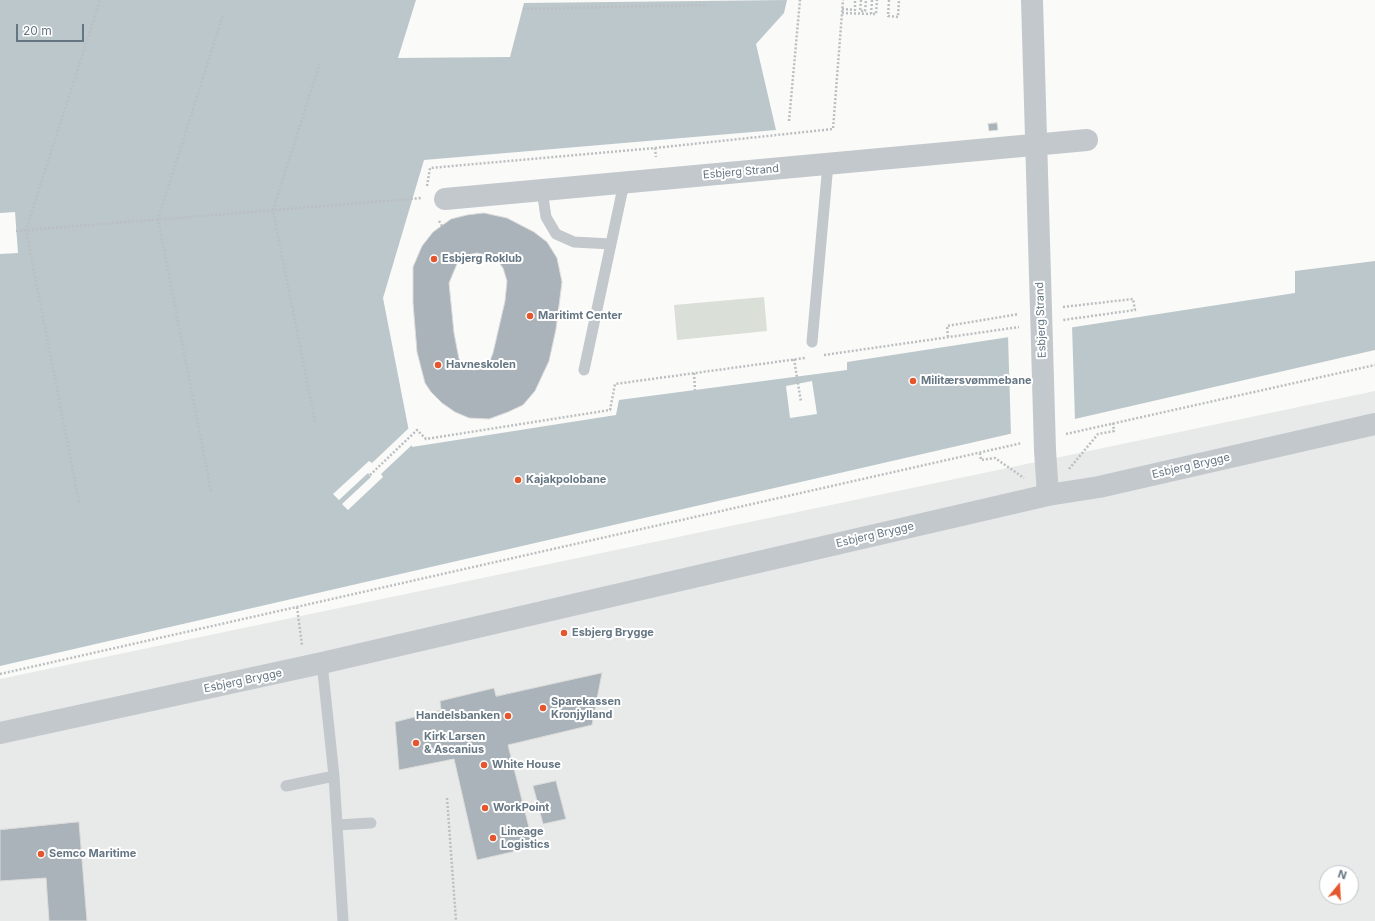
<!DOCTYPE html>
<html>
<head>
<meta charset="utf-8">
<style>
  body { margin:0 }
  #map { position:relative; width:1375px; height:921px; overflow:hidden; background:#fafaf8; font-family:Inter,sans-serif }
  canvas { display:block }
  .north { position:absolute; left:1319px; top:865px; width:40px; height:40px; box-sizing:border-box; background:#fff; border:1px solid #c1c8cd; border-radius:50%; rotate:18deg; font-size:11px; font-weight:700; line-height:16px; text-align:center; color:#657683 }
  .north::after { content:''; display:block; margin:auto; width:14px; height:18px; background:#e4572e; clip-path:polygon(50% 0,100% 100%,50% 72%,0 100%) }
  .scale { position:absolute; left:16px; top:24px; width:68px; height:18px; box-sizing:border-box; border:2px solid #657683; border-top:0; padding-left:5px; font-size:12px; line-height:14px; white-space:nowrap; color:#657683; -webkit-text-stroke:3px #fff; paint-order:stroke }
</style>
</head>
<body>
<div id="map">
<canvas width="1375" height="921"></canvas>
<div class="north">N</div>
<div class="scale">20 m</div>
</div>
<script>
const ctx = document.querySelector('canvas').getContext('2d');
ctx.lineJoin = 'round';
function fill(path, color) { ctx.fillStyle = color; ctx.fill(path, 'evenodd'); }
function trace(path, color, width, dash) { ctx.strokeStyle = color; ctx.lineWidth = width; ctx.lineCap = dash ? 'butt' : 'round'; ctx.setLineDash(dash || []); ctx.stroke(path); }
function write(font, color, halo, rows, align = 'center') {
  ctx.font = font + ' Inter,sans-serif'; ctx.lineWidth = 4; ctx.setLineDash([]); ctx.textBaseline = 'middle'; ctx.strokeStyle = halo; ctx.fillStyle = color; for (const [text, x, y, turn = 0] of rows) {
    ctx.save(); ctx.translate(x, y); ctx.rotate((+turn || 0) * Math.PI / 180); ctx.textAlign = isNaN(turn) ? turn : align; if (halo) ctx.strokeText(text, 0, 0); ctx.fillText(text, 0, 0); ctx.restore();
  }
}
fill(new Path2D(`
  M1375,391V921H0V679ZM1327,873H1351V897H1327Z`), '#e8e9e9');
fill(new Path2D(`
  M764,297L767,331L677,340L674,305Z`), '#dadfd7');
fill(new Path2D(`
  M0,0H416L398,58L510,57L524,3L787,0L784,13L756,44L776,130L424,160L383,298L412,447L616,415L619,400L847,370V362L1295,293V271L1375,261V350L0,666Z`), '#bbc7cb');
fill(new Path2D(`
  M15,212L18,253L0,254V213Z
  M1072,325L1075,421L1011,436L1008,335Z
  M812,381L817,414L790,418L786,386Z
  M410,427L413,444L381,474L383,477L348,510L342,504L371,477L368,473L339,500L333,494L369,461L372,463Z`), '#fafaf8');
const building = new Path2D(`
  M997,123L998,130L989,131L988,124Z
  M484,213L507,218L534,232L547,242L557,258L562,282L556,329L549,361L535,391L523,405L508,412L489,419L469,418L455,412L442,403L431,392L425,383L417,352L413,303V267L422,246L433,232L451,219L467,215ZM477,253L495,257L503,268L507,281L505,301L493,353L489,363L482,368L474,370L466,367L459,359L454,333L449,283L457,264L465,256Z
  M602,673L592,725L508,745L534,847L477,860L454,759L399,770L395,722L441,710L440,701L494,688L496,696Z
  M556,781L566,819L543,824L533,786Z
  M79,822L87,921H49L46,878L0,881V830Z`);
fill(building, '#aab3b9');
trace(building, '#dcdcda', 1);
trace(new Path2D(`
  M861,0L860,11H865L866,0
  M872,0L871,14H876L877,0
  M889,0L888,16L898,17L899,0
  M523,9L706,5
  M842,9L855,10V0
  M842,13L871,14
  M789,121L800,0
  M655,148L833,129L843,0
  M427,186L430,168L655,148L656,157
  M439,221L442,226
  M16,231L422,198
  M1063,307L1133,299L1135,310L1063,320
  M948,337L947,326L1019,314
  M824,355L1019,327
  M794,359L801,402
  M694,373L695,390
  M315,422L273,210L320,63
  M1066,434L1375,365
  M980,453L981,460L995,458L1024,478
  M1069,469L1098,434L1114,431L1113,423
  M370,475L417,430L426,439L610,410L615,384L805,358
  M211,491L158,219L223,15
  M79,502L26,230L100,0
  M297,607L302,645
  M0,674L1022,443
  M447,798L456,921`), '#bbbfc2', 2.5, [2, 2]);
trace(new Path2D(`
  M542,190L546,217L556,234L574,242L611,244
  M812,342L828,164
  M584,370L624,183
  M322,663L334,776L343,921
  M286,786L334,776
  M337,825L371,823`), '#c3c8cc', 11);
trace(new Path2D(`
  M1032,0L1041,310
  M445,199L1087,140
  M1045,450L1048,495
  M0,733L322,663L1048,495L1099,487L1375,424`), '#c3c8cc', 22);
trace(new Path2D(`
  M1041,310L1045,450`), '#c3c8cc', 22);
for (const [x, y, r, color] of [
  [434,259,4,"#e4572e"],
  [530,316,4,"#e4572e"],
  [438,365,4,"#e4572e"],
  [913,381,4,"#e4572e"],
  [518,480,4,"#e4572e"],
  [564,633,4,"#e4572e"],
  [543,708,4,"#e4572e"],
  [508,716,4,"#e4572e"],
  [416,743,4,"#e4572e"],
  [484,765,4,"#e4572e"],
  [485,808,4,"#e4572e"],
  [493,838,4,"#e4572e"],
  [41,854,4,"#e4572e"]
]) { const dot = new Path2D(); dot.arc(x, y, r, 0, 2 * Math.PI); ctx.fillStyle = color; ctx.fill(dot); trace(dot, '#fff', 1.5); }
write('11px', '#657683', '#fff', [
  ["Esbjerg Strand",741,172,-5],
  ["Esbjerg Strand",1041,320,-92],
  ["Esbjerg Brygge",1191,466,-13],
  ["Esbjerg Brygge",875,535,-13],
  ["Esbjerg Brygge",243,681,-12]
]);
write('bold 11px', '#657683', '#fff', [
  ["Esbjerg Roklub",442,259],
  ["Maritimt Center",538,316],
  ["Havneskolen",446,365],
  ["Militærsvømmebane",921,381],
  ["Kajakpolobane",526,480],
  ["Esbjerg Brygge",572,633],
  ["Sparekassen",551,702],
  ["Kronjylland",551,715],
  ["Handelsbanken",500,716,"right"],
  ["Kirk Larsen",424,737],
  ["& Ascanius",424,750],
  ["White House",492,765],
  ["WorkPoint",493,808],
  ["Lineage",501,832],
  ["Logistics",501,845],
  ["Semco Maritime",49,854]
], 'left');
</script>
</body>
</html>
